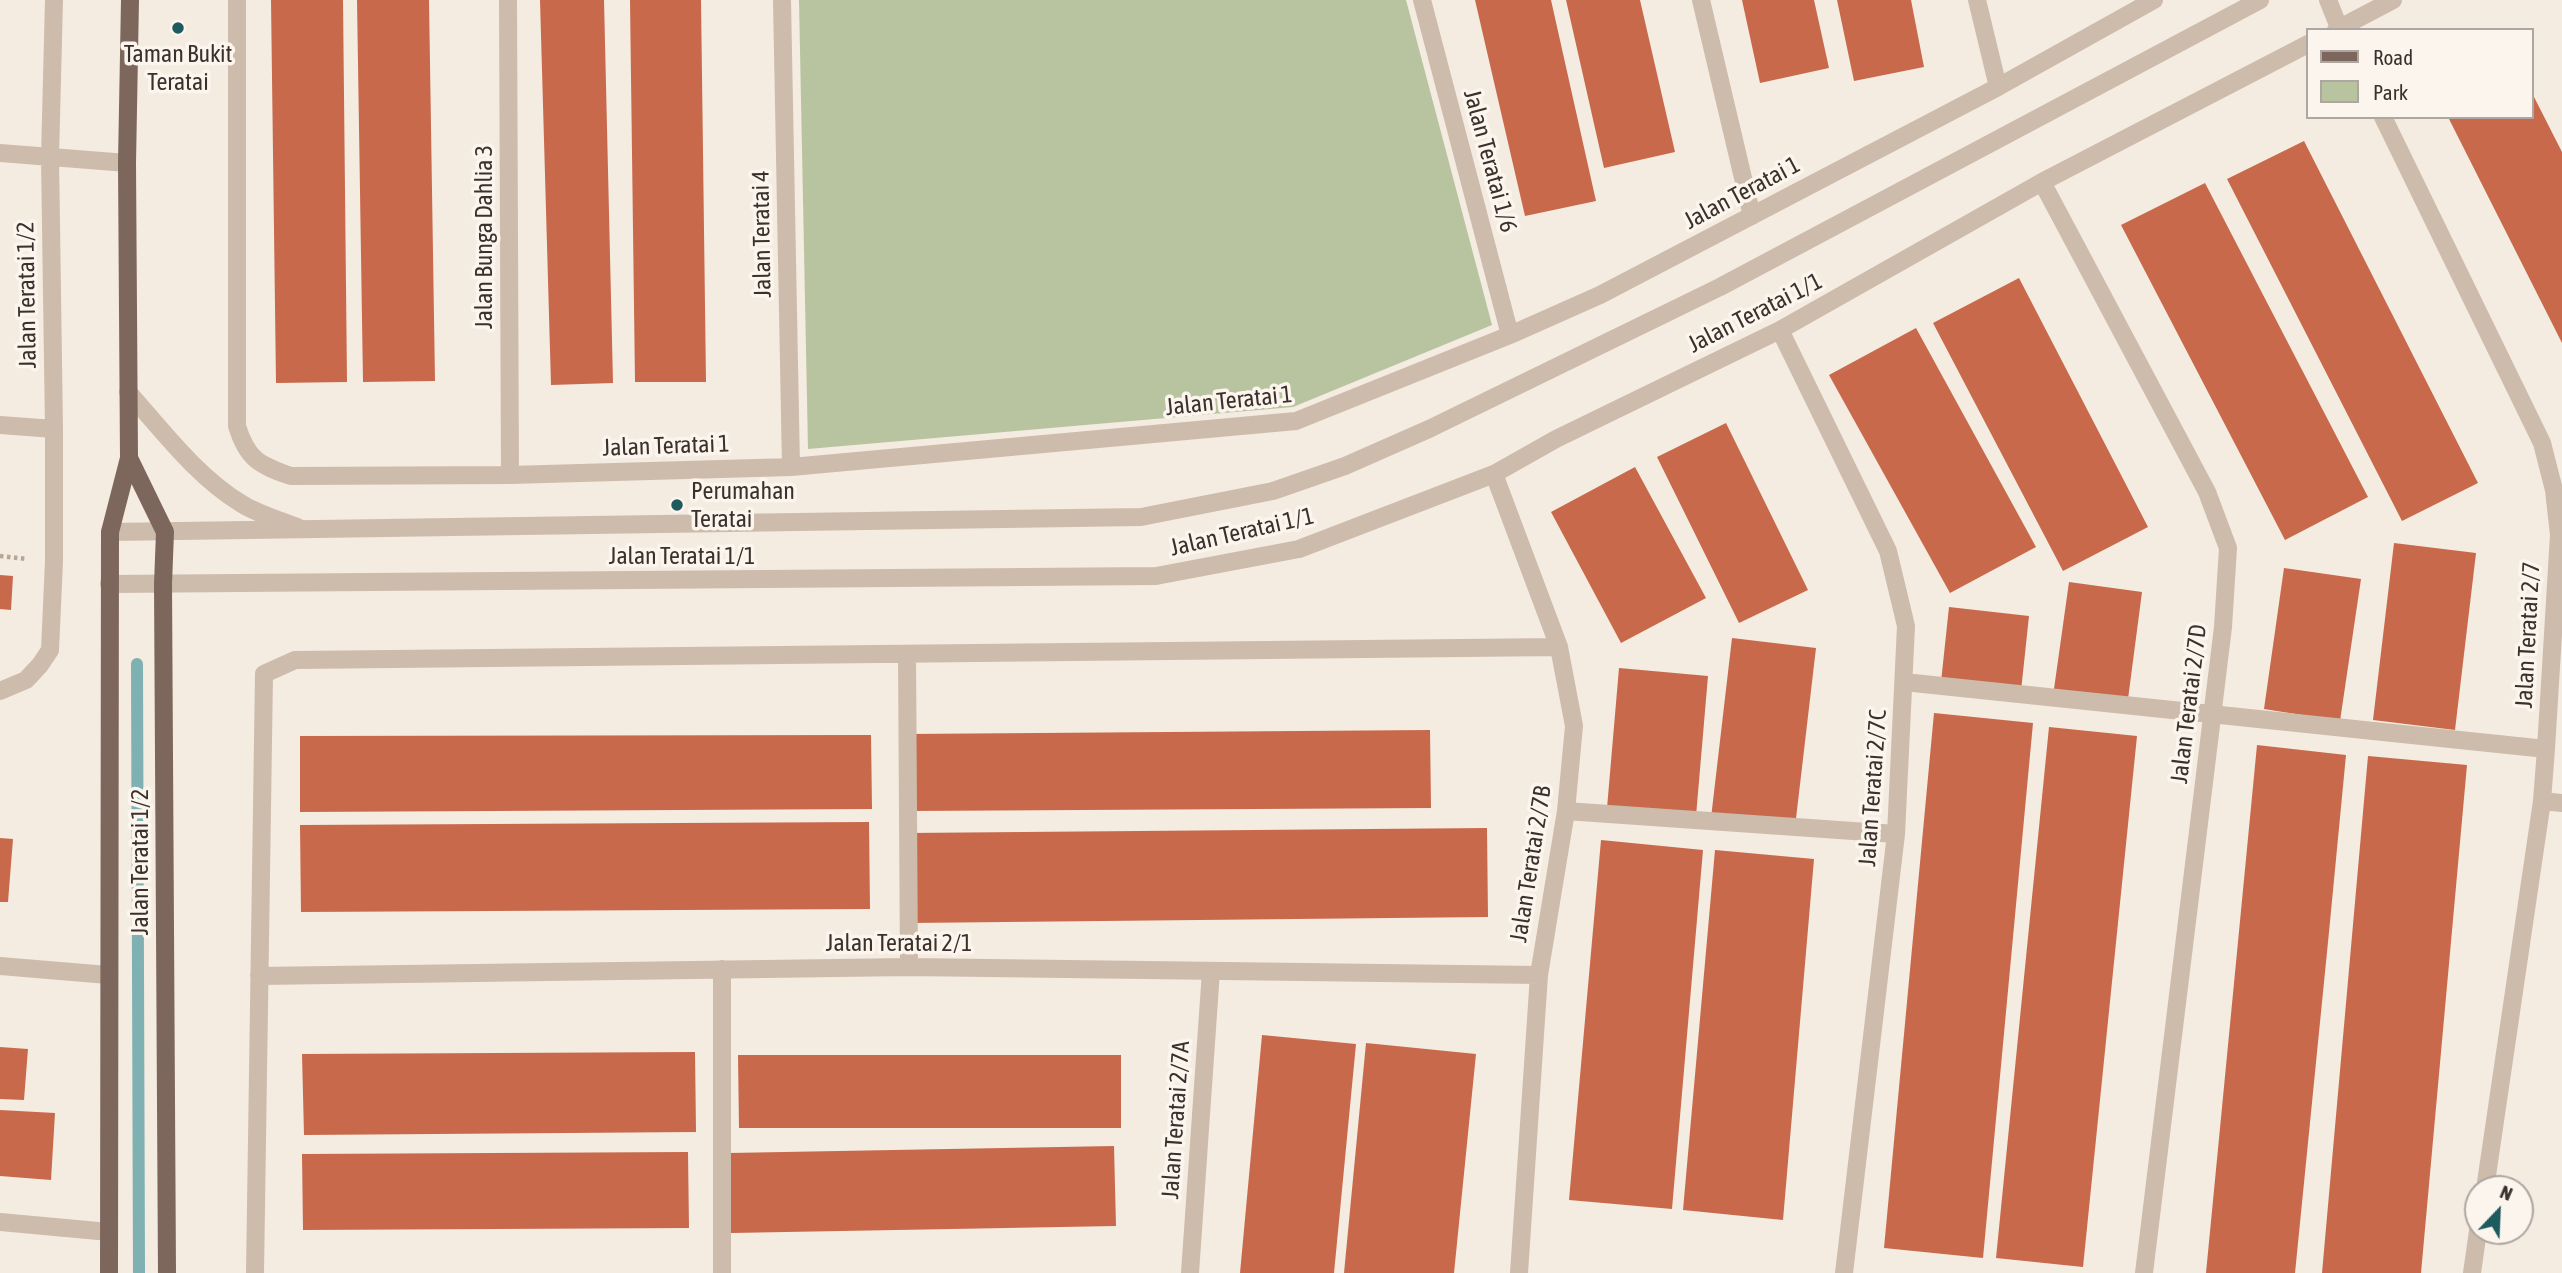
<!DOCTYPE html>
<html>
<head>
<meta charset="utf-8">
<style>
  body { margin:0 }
  #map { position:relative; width:2562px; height:1273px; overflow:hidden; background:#f4ebe1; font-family:"Asap Condensed",sans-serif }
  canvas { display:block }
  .legend { position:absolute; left:2306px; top:28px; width:228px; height:91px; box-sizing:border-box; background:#fbf5ee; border:2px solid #aea6a0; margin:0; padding:9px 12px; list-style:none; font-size:21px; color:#3b302b }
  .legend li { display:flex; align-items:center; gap:14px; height:35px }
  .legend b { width:35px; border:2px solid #aea6a0 }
  .north { position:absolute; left:2464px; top:1175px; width:70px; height:70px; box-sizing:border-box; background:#fbf5ee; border:2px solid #aea6a0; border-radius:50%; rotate:23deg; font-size:19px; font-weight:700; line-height:28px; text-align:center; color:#3b302b }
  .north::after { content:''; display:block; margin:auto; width:24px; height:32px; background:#1f5a5e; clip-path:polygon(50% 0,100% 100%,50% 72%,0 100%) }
</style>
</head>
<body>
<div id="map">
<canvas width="2562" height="1273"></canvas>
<ul class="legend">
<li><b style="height:9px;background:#7d675c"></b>Road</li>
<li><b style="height:19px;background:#b8c4a0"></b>Park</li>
</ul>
<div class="north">N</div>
</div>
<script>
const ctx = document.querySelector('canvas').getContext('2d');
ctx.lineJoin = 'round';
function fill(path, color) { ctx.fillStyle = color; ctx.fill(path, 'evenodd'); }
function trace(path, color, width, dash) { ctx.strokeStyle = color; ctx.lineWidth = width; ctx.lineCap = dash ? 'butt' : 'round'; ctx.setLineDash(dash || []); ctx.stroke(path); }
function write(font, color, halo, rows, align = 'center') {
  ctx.font = font + ' "Asap Condensed",sans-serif'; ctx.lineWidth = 7; ctx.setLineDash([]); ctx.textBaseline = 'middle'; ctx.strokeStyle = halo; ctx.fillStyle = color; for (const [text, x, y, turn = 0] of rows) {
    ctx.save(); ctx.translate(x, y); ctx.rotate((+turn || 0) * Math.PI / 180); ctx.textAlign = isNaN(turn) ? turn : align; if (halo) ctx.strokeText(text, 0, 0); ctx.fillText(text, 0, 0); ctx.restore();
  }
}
fill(new Path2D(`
  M799,0H1406L1492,325L1293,407L808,449Z`), '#b8c4a0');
trace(new Path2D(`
  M137,664L139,1273`), '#7fb0b2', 12);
fill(new Path2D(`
  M271,0H343L347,382L276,383Z
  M357,0H429L435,381L363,382Z
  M540,0H604L613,383L551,385Z
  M630,0H701L706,382H635Z
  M1475,0H1551L1596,201L1525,216Z
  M1566,0H1640L1675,152L1604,168Z
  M1742,0H1814L1829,68L1760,83Z
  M1837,0H1911L1924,67L1854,81Z
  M2532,93L2562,152V343L2448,117H2532Z
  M2304,141L2478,483L2402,521L2227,179Z
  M2205,183L2368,497L2285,540L2121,225Z
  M2019,278L2148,527L2063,571L1933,323Z
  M1916,328L2036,547L1950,593L1829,375Z
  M1726,423L1808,590L1739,623L1657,457Z
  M1635,467L1706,598L1621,643L1551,512Z
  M2394,543L2476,553L2455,730L2373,720Z
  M2284,568L2361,579L2340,721L2264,709Z
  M0,575L13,576L11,610L0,609Z
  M2069,582L2142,592L2128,699L2054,689Z
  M1949,607L2029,616L2021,691L1941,682Z
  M1732,638L1816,648L1795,827L1711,818Z
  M1619,668L1708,676L1696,816L1607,808Z
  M1934,713L2033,723L1983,1258L1884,1248Z
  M2049,727L2137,736L2083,1267L1996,1258Z
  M1430,730L1431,808L908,811L907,734Z
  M871,735L872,809L300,812V736Z
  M2257,745L2346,755L2329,932L2295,1273H2206Z
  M2368,756L2467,765L2421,1273H2322Z
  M869,822L870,909L301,912L300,825Z
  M1487,828L1488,917L909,923L907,833Z
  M0,838L13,839L8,902H0Z
  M1601,840L1703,850L1672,1209L1569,1200Z
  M1715,850L1814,859L1783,1220L1683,1210Z
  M1262,1035L1356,1044L1334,1273H1240Z
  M1366,1043L1476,1054L1454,1273H1344Z
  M0,1047L28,1049L24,1100L0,1099Z
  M695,1052L696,1132L304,1135L302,1054Z
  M738,1055H1121V1128H739Z
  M0,1110L55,1113L51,1180L0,1176Z
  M1114,1146L1116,1226L731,1233L729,1153Z
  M688,1152L689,1228L303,1230L302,1154Z`), '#c8694b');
trace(new Path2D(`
  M0,556L27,559`), '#b9a596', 4.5, [3.5, 3.5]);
trace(new Path2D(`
  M237,0V426C247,459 259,465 291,476L510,475L791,467L1296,421L1510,335L1600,295L1998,87L2154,0
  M508,0L510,475
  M782,0L791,467
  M1422,0L1510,335
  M1701,0L1752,216
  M1977,0L1998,87
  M2328,0L2340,30
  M2336,30L2393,0
  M2383,117L2542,443L2554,490L2559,535L2546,749L2542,801L2485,1189
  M0,153L127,163
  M2042,182L2207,492L2228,548L2223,627L2144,1273
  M1780,330L1888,551L1906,626L1896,834L1844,1273
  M128,392C163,431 196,476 242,504C258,514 279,520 297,527
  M0,425L54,429
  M1494,474L1559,647L1574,726L1566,811L1539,975L1519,1273
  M110,532L1141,517L1273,491L1345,466L1429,429L1720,287L2260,0
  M109,584L1156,576L1299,549L1494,474L1556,439L1780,330L2042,182L2308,44
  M907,654L909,967
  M1904,682L2546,749
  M0,691L26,680L40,665L50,650L54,561V429L50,157L54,0
  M2542,801L2562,803
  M1566,811L1896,834
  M0,966L108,975
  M722,969V1273
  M259,976L909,967L1539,975
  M0,1222L109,1232
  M255,1273L264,674L295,660L1559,647
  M1190,1273L1211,971
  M2472,1273L2478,1231`), '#cdbbac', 18);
trace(new Path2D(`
  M129,458L165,532L163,584L167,1273
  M109,1273L110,532L129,458L127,163L130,0`), '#7d675c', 18);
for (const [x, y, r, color] of [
  [178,28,7,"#1f5a5e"],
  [677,505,7,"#1f5a5e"]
]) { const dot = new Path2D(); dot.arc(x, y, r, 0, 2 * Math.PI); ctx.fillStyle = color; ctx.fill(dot); trace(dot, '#fbf5ee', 2.5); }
write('24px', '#3b302b', '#fbf5ee', [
  ["Taman Bukit",178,54],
  ["Teratai",178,82],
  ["Perumahan",691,491,"left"],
  ["Teratai",691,519,"left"]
]);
write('24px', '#3b302b', '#fbf5ee', [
  ["Jalan Teratai 1/6",1490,161,75],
  ["Jalan Teratai 1",1742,193,-28],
  ["Jalan Teratai 4",762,234,-91],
  ["Jalan Bunga Dahlia 3",484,237,-90],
  ["Jalan Teratai 1/2",27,295,-91],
  ["Jalan Teratai 1/1",1755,313,-27],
  ["Jalan Teratai 1",1229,401,-6],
  ["Jalan Teratai 1",666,446,-2],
  ["Jalan Teratai 1/1",1242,532,-13],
  ["Jalan Teratai 1/1",682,556],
  ["Jalan Teratai 2/7",2528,635,-87],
  ["Jalan Teratai 2/7D",2189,704,-83],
  ["Jalan Teratai 2/7C",1873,788,-86],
  ["Jalan Teratai 1/2",140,862,-90],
  ["Jalan Teratai 2/7B",1531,864,-81],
  ["Jalan Teratai 2/1",899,943],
  ["Jalan Teratai 2/7A",1176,1120,-86]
]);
</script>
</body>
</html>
